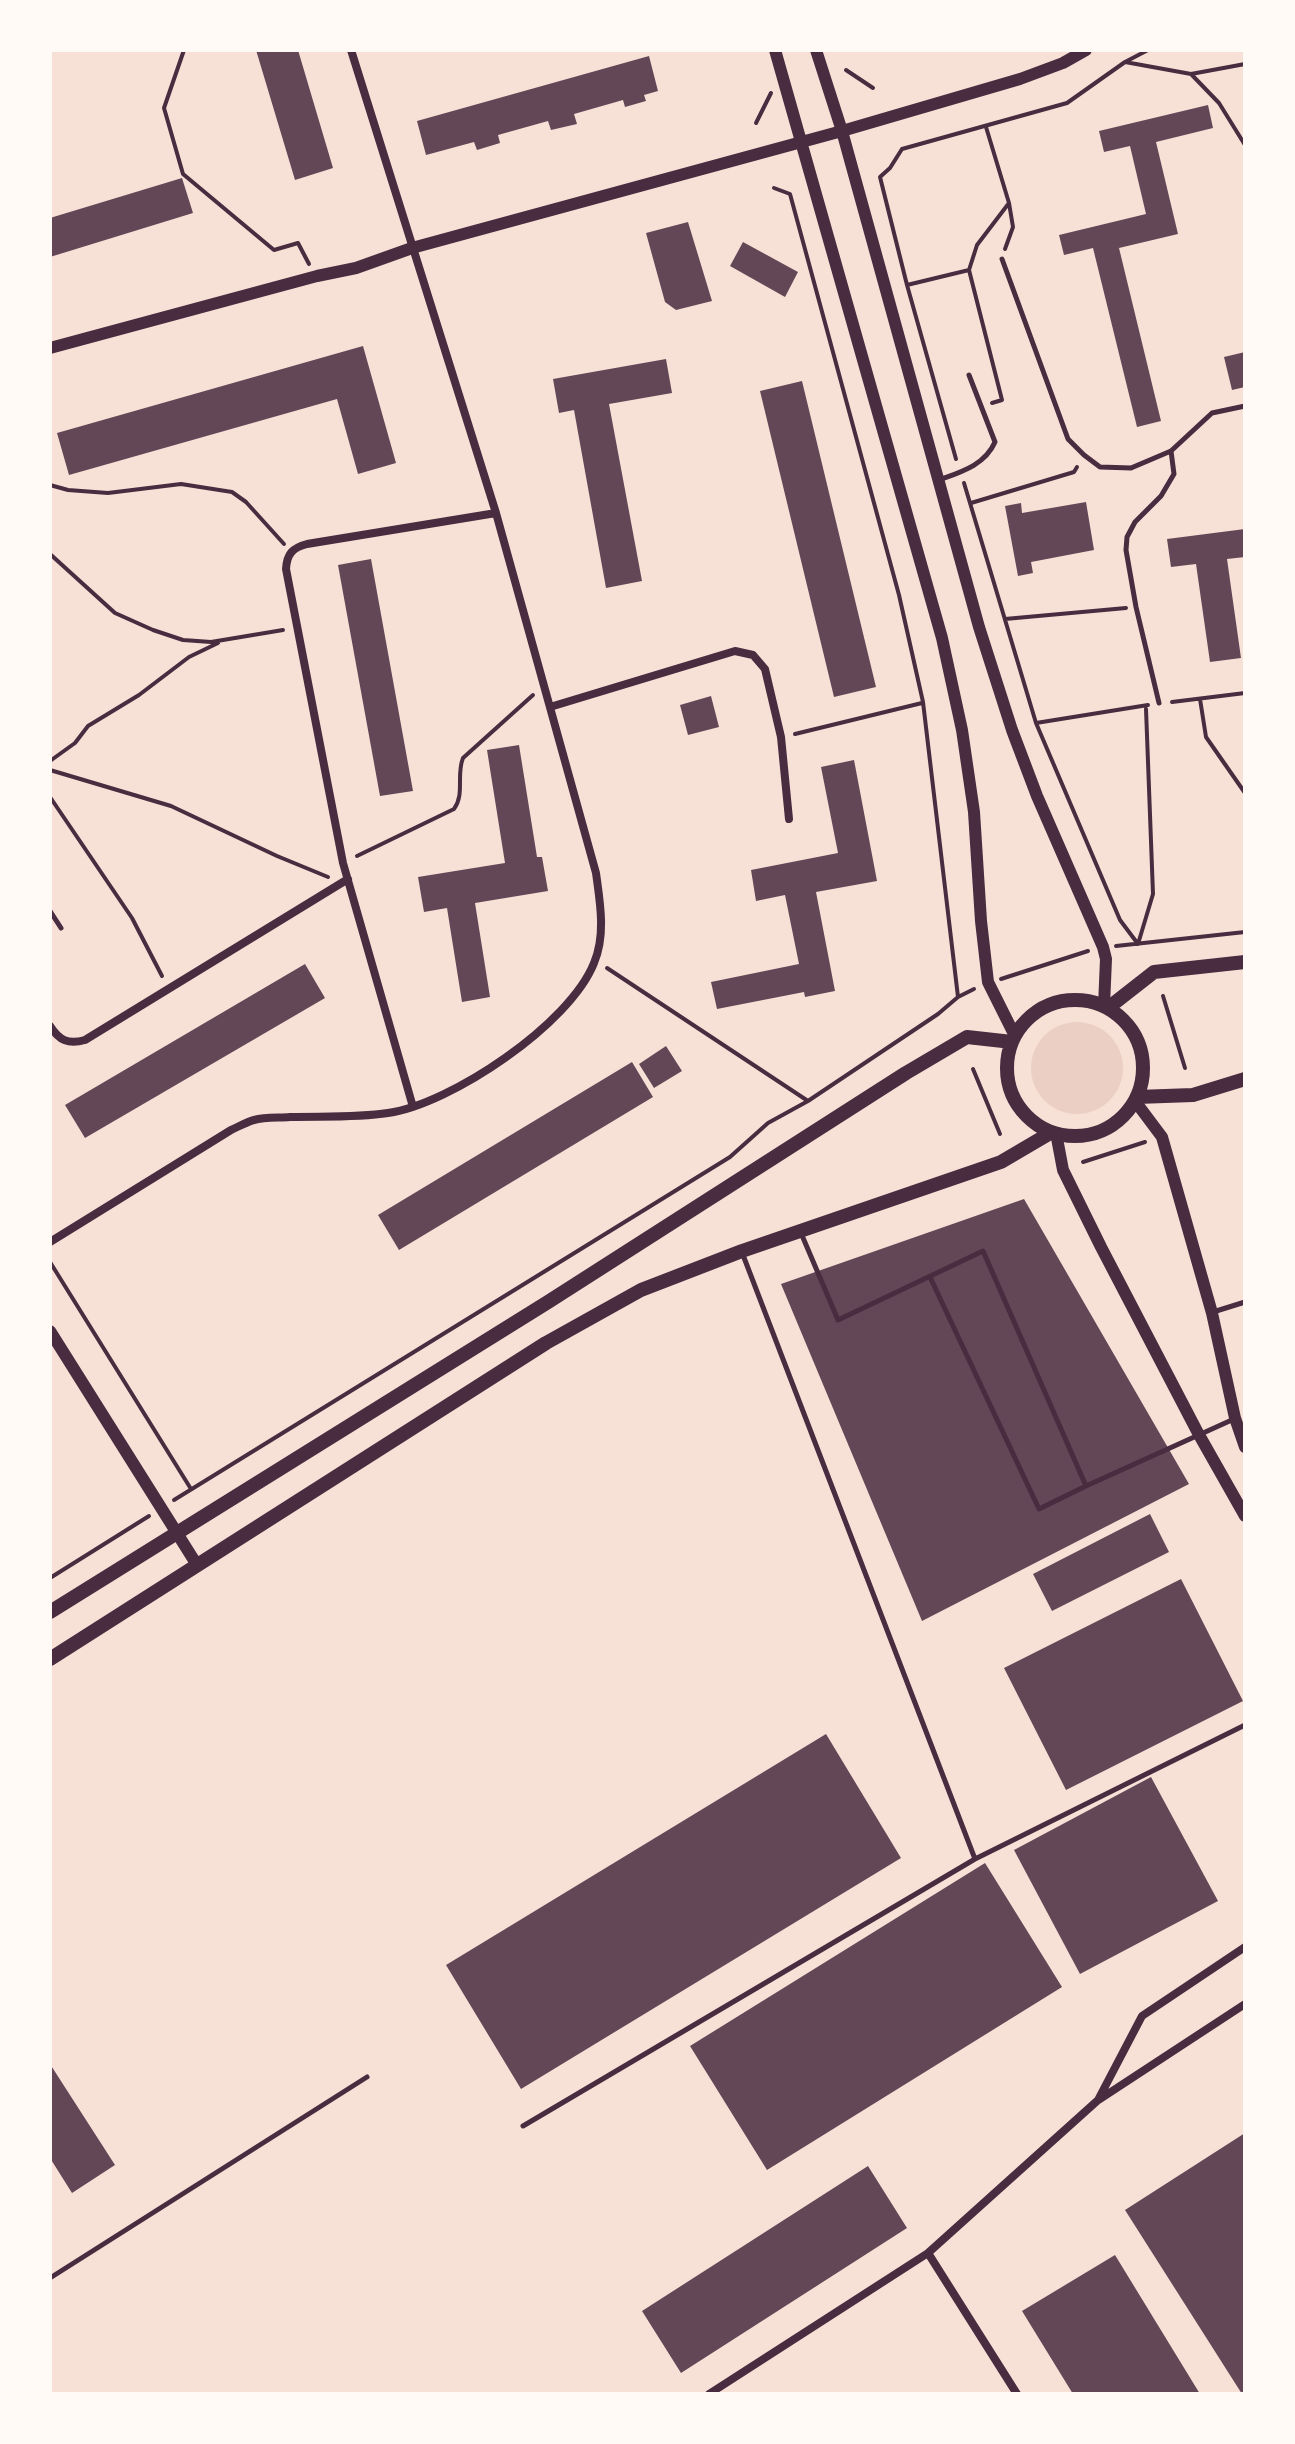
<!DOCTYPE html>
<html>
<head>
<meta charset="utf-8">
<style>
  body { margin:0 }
  #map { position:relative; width:1295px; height:2444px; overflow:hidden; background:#f7e1d7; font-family:"DejaVu Sans",sans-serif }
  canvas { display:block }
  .frame { position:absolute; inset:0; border:52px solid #fffaf5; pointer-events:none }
</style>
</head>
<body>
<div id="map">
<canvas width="1295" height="2444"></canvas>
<div class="frame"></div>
</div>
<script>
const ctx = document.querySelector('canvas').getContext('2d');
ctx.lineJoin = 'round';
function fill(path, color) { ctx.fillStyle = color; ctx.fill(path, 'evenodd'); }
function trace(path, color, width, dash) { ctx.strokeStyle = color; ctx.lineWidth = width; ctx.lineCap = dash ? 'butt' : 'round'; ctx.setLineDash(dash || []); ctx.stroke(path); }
fill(new Path2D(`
  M1031 1068a46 46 0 1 1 92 0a46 46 0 1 1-92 0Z`), '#ebcfc5');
fill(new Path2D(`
  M256,50H298L333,168L295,180Z
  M649,56L658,91L644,95L646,101L625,107L623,100L574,114L577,124L551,130L548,121L498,135L500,143L477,150L474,142L426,155L417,121Z
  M1208,105L1213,128L1156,142L1178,234L1119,248L1161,421L1137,427L1093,248L1064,255L1059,235L1146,214L1130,146L1104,152L1099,131Z
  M182,178L193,213L50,257V218Z
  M688,222L712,301L676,310L665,302L646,233Z
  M743,242L798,272L785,297L730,266Z
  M363,346L396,463L358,474L337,399L69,475L57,433Z
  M1245,352V387L1232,390L1224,357Z
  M666,359L672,393L609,404L642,581L606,588L574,410L559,413L553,379Z
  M802,381L876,687L834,697L760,391Z
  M1086,502L1094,550L1031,562L1033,573L1018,576L1005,506L1021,503L1022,513Z
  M1245,529V557L1227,559L1241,658L1210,662L1196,564L1171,567L1167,539Z
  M371,559L413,791L380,796L338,565Z
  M711,696L719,727L688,735L680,705Z
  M519,745L537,857H542L548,891L475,903L490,997L462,1002L447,908L424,912L418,877L505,863L487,750Z
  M854,760L877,881L816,892L835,991L805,997L804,992L717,1009L711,982L799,964L785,895L756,901L751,870L838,853L821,767Z
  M305,964L325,998L85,1138L65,1105Z
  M666,1046L682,1071L654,1088L639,1064Z
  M632,1062L653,1097L399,1250L378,1215Z
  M1024,1199L1189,1484L922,1621L781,1284Z
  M1150,1514L1169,1552L1052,1611L1033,1574Z
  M1181,1579L1243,1701L1066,1790L1004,1668Z
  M826,1734L901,1858L521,2089L446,1965Z
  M1151,1777L1218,1901L1080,1974L1014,1850Z
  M985,1863L1062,1987L767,2170L690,2046Z
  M50,2064L115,2165L72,2193L50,2158Z
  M1245,2133V2394H1242L1125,2210Z
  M868,2166L907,2228L681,2373L642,2311Z
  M1115,2255L1200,2394H1073L1022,2311Z`), '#644757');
trace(new Path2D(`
  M184,50L164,108L183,174L274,250L298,243L309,264
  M1125,62L1191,74L1219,103L1245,145
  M846,70L873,88
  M1191,74L1245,64
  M756,123L771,93
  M986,127L1009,203L1013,227L1005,249
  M774,188L790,194L899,595L923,702L958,997
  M907,285L969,270
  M992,403L1002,400L969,270L977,245L1009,203
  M956,459L907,285L880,177L890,168L902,149L1067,103L1125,62L1148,50
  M964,483L1036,723L1120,920L1138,944
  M50,485L68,490L108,493L181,484L232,492L246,502L284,544
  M971,503L1074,472L1077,467
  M50,554L115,613L153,630L183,640L211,642L283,630
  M1005,619L1126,608
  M1200,699L1206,737L1245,793
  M1172,702L1245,693
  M1036,723L1148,705
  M795,734L922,703
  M50,761L75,743L88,726L139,695L189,657L218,643
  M50,770L171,806L277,856L328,877
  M50,797L132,918L162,976
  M357,856L454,809C465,794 456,775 463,758L533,695
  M1138,944L1153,894L1146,709
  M1116,946L1245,932
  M607,968L808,1101
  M1001,979L1088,951
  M1163,996L1185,1068
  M973,1069L1000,1134
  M1083,1162L1145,1142
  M50,1262L191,1489
  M174,1500L730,1157L768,1123L808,1101L938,1014L958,997L974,989
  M50,1578L149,1516`), '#4a2c40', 4);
trace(new Path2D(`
  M1002,259L1068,439L1084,455L1100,467L1131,468L1171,451L1212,413L1245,406
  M939,480C961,472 985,465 995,442L969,375
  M1159,703L1136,607L1126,550L1127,537L1135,522L1161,496L1174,474L1171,451
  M50,911L61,928
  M801,1233L838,1320L983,1251L1086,1486L1234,1419
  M743,1255L975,1859
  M930,1277L1039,1509L1086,1486
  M1213,1312L1245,1302
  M523,2126L975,1859L1245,1725
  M50,2278L367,2077`), '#4a2c40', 5);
trace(new Path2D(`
  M550,707L735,651L753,655L765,669L781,737L789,819
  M50,1026C59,1040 68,1045 85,1040L348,879
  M413,1107L343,863L286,569C287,554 292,548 307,544L496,513
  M50,1242L231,1130C238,1127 246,1122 254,1120C265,1117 279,1118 290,1117C322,1116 356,1118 388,1113C451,1104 570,1024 594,963C606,935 600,902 596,873L496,513L351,50
  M1098,2100L1142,2016L1245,1947
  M928,2253L1017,2394
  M709,2394L928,2253L1097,2101L1245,2004`), '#4a2c40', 8);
trace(new Path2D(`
  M775,50L942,638L962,730L974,812L981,921L988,982L1015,1036
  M816,50L842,131L979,627L1012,730L1037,796L1103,947L1106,959L1104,1006
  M50,348L317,276L356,268L412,248L842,131L1020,79L1063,63L1086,50
  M1135,1101L1162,1137L1212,1313L1235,1418L1245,1447
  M1056,1133L1063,1170L1101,1247L1198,1433L1245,1516
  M50,1331L197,1565`), '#4a2c40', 12);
trace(new Path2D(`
  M1007 1068a68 68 0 1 1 136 0a68 68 0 1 1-136 0Z
  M1108,1008L1154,972L1245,962
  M1137,1097L1193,1095L1245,1079
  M50,1612L548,1302L906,1073L967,1037L1012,1042
  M50,1659L546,1343L641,1290L742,1251L1001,1162L1052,1132`), '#4a2c40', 14);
</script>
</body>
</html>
